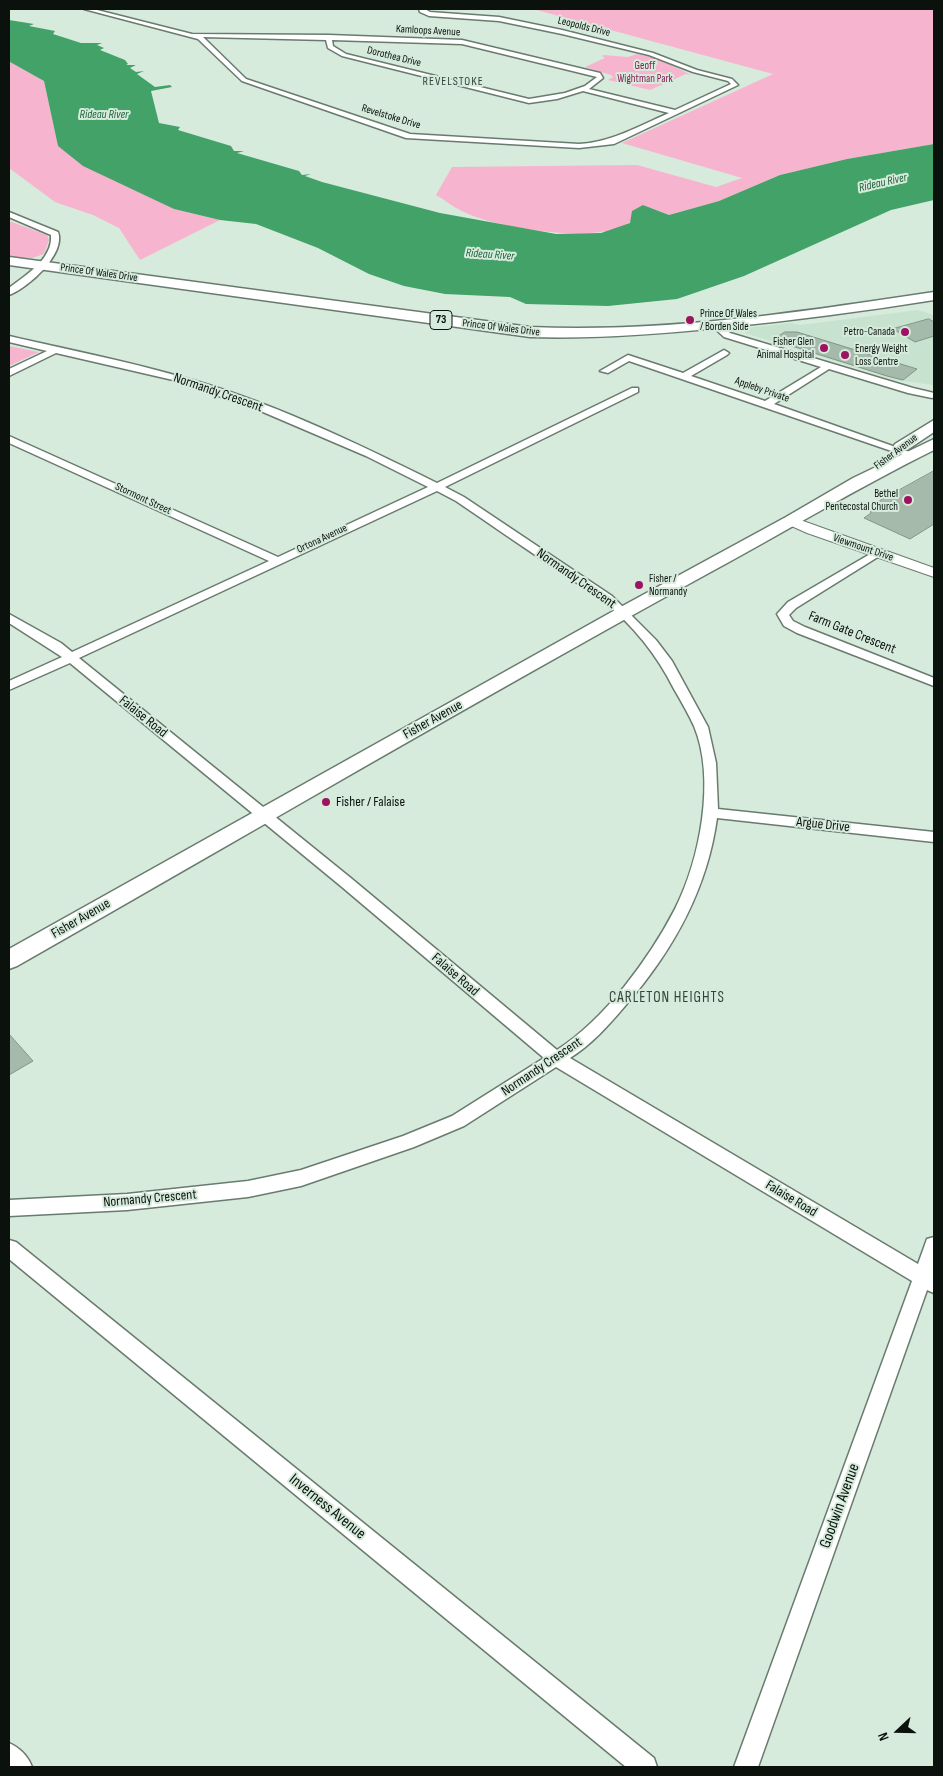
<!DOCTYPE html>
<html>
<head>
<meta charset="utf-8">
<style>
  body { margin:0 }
  #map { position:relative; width:943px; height:1776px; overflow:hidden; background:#d6ebdc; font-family:"Sofia Sans Condensed",sans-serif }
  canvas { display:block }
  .frame { position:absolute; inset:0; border:10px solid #0b120d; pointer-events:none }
  .north { position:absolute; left:873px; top:1706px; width:50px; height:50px; -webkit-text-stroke:4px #d6ebdc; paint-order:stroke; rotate:249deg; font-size:14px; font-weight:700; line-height:20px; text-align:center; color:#0b120d }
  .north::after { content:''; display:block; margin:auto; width:18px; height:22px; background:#0b120d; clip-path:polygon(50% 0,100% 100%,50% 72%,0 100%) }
</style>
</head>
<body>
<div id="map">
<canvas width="943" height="1776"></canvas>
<div class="frame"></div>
<div class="north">N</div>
</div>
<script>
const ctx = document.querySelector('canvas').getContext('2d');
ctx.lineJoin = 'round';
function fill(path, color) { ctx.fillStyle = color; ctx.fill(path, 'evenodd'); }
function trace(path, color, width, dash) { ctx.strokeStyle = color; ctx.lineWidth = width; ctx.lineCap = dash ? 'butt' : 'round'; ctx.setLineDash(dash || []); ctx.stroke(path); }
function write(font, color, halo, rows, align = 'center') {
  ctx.font = font + ' "Sofia Sans Condensed",sans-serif'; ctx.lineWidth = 4; ctx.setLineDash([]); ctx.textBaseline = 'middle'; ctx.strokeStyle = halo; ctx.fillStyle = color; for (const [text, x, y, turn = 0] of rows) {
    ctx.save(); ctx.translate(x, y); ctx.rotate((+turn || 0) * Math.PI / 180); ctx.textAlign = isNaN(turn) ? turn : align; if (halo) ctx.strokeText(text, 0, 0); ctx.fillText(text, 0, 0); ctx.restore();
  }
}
fill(new Path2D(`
  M918,310L934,315V385L895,380L745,333L746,328L792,323L800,325Z`), '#c7e3cf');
fill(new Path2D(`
  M533,9H934V144L847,159L780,175L719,201L669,215L643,205C639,210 635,219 629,223C598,245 494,228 462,211C453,207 445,200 436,195L452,167L637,165L716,187L742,178L622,143L773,74Z
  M637,54L658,58L691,75L686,74L650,90L608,80L613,77L611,75L585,67L605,58L602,56L604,55L628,57Z
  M9,58L10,62L44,81L58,146L174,209L220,220L140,260L119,228L93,215L55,202L9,168Z
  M9,221L47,235L49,240L44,254L32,258L9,257Z
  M9,346L39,352L9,366Z`), '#f7b4ce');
fill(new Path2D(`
  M9,20L34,24L29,26L55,31L53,34L81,43H102L97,45L104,48L100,50L125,60L128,64L126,65H136L130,68L136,72L144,71L137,74L155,87L170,85L172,87L151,91L159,123L180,127L178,130L231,146L234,151H244L237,153L299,171L302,175L311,174L305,176L322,182L440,213L556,234L601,233L630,223L632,211L643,205L669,215L719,201L780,175L847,159L934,144V200L891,210L744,276L677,299L608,306L526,304L510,297L445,294L404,286L369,274L318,248L256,224L220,220L174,209L83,166L58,146L44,81L10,62Z`), '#42a267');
const building = new Path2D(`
  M929,319L934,322V336L915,342L893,329Z
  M785,332H797L917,369L903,380L887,376L773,340Z
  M934,471V524L910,539L864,518L871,513L869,507Z
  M9,1034L33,1061L9,1075Z`);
fill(building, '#a6baab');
trace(building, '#829587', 1);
const minor = new Path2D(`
  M84,9H93L192,34L329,35L462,40L600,73L603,78L589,89L675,110L731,84L728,81L693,72L649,55L562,34L499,21L429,16L420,12L419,9H425L430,12L499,17L562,30L653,53L697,70L732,79L738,85L614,144L579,148L406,138L242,81L198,39ZM203,37L326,40L328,48L342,56L529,103L557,99L583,91L669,113C639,126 612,142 579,144L410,134L246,79ZM332,40L462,44L597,77L585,86L565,93L529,99L346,54L333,46Z
  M9,212L58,232C66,254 28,288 9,295V288C26,275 53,259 51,235L9,217Z
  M712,322H718L730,333L913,388L934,393V397L932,398L908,393L829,369L774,404L918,455L917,457H909L629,361L608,373L600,371L628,355L683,373L724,350L729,353L727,355L691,376L765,401L821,367L724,337L712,326Z
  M9,336C65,349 122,360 178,376C268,400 354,442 437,483L632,388H638V392L445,487L464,497L612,596L656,640L672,661L708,727L716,763L718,809L934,832V842L717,818C707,891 672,952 625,1006C608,1026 591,1045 570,1058L918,1264L927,1239L934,1237V1293L927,1290L758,1767H734L912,1281L556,1067L464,1126L414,1147L301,1186L248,1197L127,1210L9,1216V1200L127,1194L248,1181L301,1170L403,1136L452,1116L544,1058L342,887L70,663L9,690V681L62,657L9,623V614L61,643L72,652L269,561L9,443V436L278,557L428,487L366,456L256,409L173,380L56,353L9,376V369L47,351L9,342ZM437,491L456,501C490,524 523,547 556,569C572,580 589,590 603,601C633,625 657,655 674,689C681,701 688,713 694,726C716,779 700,859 675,909C649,959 605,1019 557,1050L352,879L79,658Z
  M877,550L883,553L881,555L796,608L789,615L793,621L805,627L934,678V686L797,633L784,626L777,614L788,602Z
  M9,1240L16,1242L654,1758L657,1767H626L9,1259Z
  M9,1743C20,1748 28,1756 32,1767H9Z`);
const tertiary = new Path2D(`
  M792,517L934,568V577L807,533L787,524L785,521Z`);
const secondary = new Path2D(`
  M934,420V432L907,450H895L893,447L895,444Z
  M934,439V450C857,488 783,533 707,574C475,701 247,835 17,966L9,969V949L617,609L786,517L853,478Z`);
const primary = new Path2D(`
  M9,257L530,327C663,333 802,312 934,292V300C865,311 796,320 727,327C661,334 596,339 530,337L9,265Z`);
trace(minor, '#697b6e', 3);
trace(tertiary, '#697b6e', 2);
trace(secondary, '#697b6e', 3);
trace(primary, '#697b6e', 3);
fill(minor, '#fff');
fill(tertiary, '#fff');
fill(secondary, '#fff');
fill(primary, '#fff');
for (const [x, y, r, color] of [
  [690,320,5,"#9d1361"],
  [905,332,5,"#9d1361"],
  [824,348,5,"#9d1361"],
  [845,355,5,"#9d1361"],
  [908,500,5,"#9d1361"],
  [639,585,5,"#9d1361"],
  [326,802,5,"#9d1361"]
]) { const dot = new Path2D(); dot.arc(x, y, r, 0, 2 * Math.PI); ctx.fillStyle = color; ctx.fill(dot); trace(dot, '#d6ebdc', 2); }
write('11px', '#0b120d', '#d6ebdc', [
  ["Leopolds Drive",584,27,14],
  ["Kamloops Avenue",428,31,3],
  ["Dorothea Drive",394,57,14],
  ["Revelstoke Drive",391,117,17],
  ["Prince Of Wales Drive",99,273,8],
  ["Prince Of Wales Drive",501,328,7],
  ["Appleby Private",762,390,19],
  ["Fisher Avenue",896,452,-37],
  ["Stormont Street",143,499,25],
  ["Ortona Avenue",322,539,-25],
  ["Viewmount Drive",863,548,19]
]);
write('11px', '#8c1b57', '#d6ebdc', [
  ["Geoff",645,66],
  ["Wightman Park",645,79]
]);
write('11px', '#0b120d', '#d6ebdc', [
  ["Prince Of Wales",700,314],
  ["/ Borden Side",700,327],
  ["Petro-Canada",895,332,"right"],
  ["Fisher Glen",814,342,"right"],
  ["Animal Hospital",814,355,"right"],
  ["Energy Weight",855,349],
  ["Loss Centre",855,362],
  ["Bethel",898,494,"right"],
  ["Pentecostal Church",898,507,"right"],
  ["Fisher /",649,579],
  ["Normandy",649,592]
], 'left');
ctx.letterSpacing = '1px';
write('12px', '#324337', '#d6ebdc', [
  ["REVELSTOKE",453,82]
]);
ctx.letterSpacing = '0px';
write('italic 12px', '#20633b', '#d6ebdc', [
  ["Rideau River",104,115],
  ["Rideau River",883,183,-13],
  ["Rideau River",490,255,4]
]);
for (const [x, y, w] of [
  [441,320,22]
]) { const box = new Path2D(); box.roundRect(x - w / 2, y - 9.5, w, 19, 4); ctx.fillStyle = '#d6ebdc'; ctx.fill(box); trace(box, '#0b120d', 1); }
write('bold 12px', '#0b120d', null, [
  ["73",441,320]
]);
write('14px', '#0b120d', '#d6ebdc', [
  ["Normandy Crescent",218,393,19],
  ["Normandy Crescent",576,579,35],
  ["Farm Gate Crescent",852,633,22],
  ["Falaise Road",143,717,39],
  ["Fisher Avenue",433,720,-29],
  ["Argue Drive",823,825,6],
  ["Fisher Avenue",81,919,-30],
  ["Falaise Road",455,975,41],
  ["Normandy Crescent",542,1067,-34],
  ["Normandy Crescent",150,1199,-5],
  ["Falaise Road",791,1199,31]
]);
write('14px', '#0b120d', '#d6ebdc', [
  ["Fisher / Falaise",336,802]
], 'left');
ctx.letterSpacing = '1px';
write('15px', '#324337', '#d6ebdc', [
  ["CARLETON HEIGHTS",667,998]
]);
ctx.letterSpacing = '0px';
write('16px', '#0b120d', '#d6ebdc', [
  ["Goodwin Avenue",840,1506,-70],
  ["Inverness Avenue",327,1507,39]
]);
</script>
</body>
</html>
